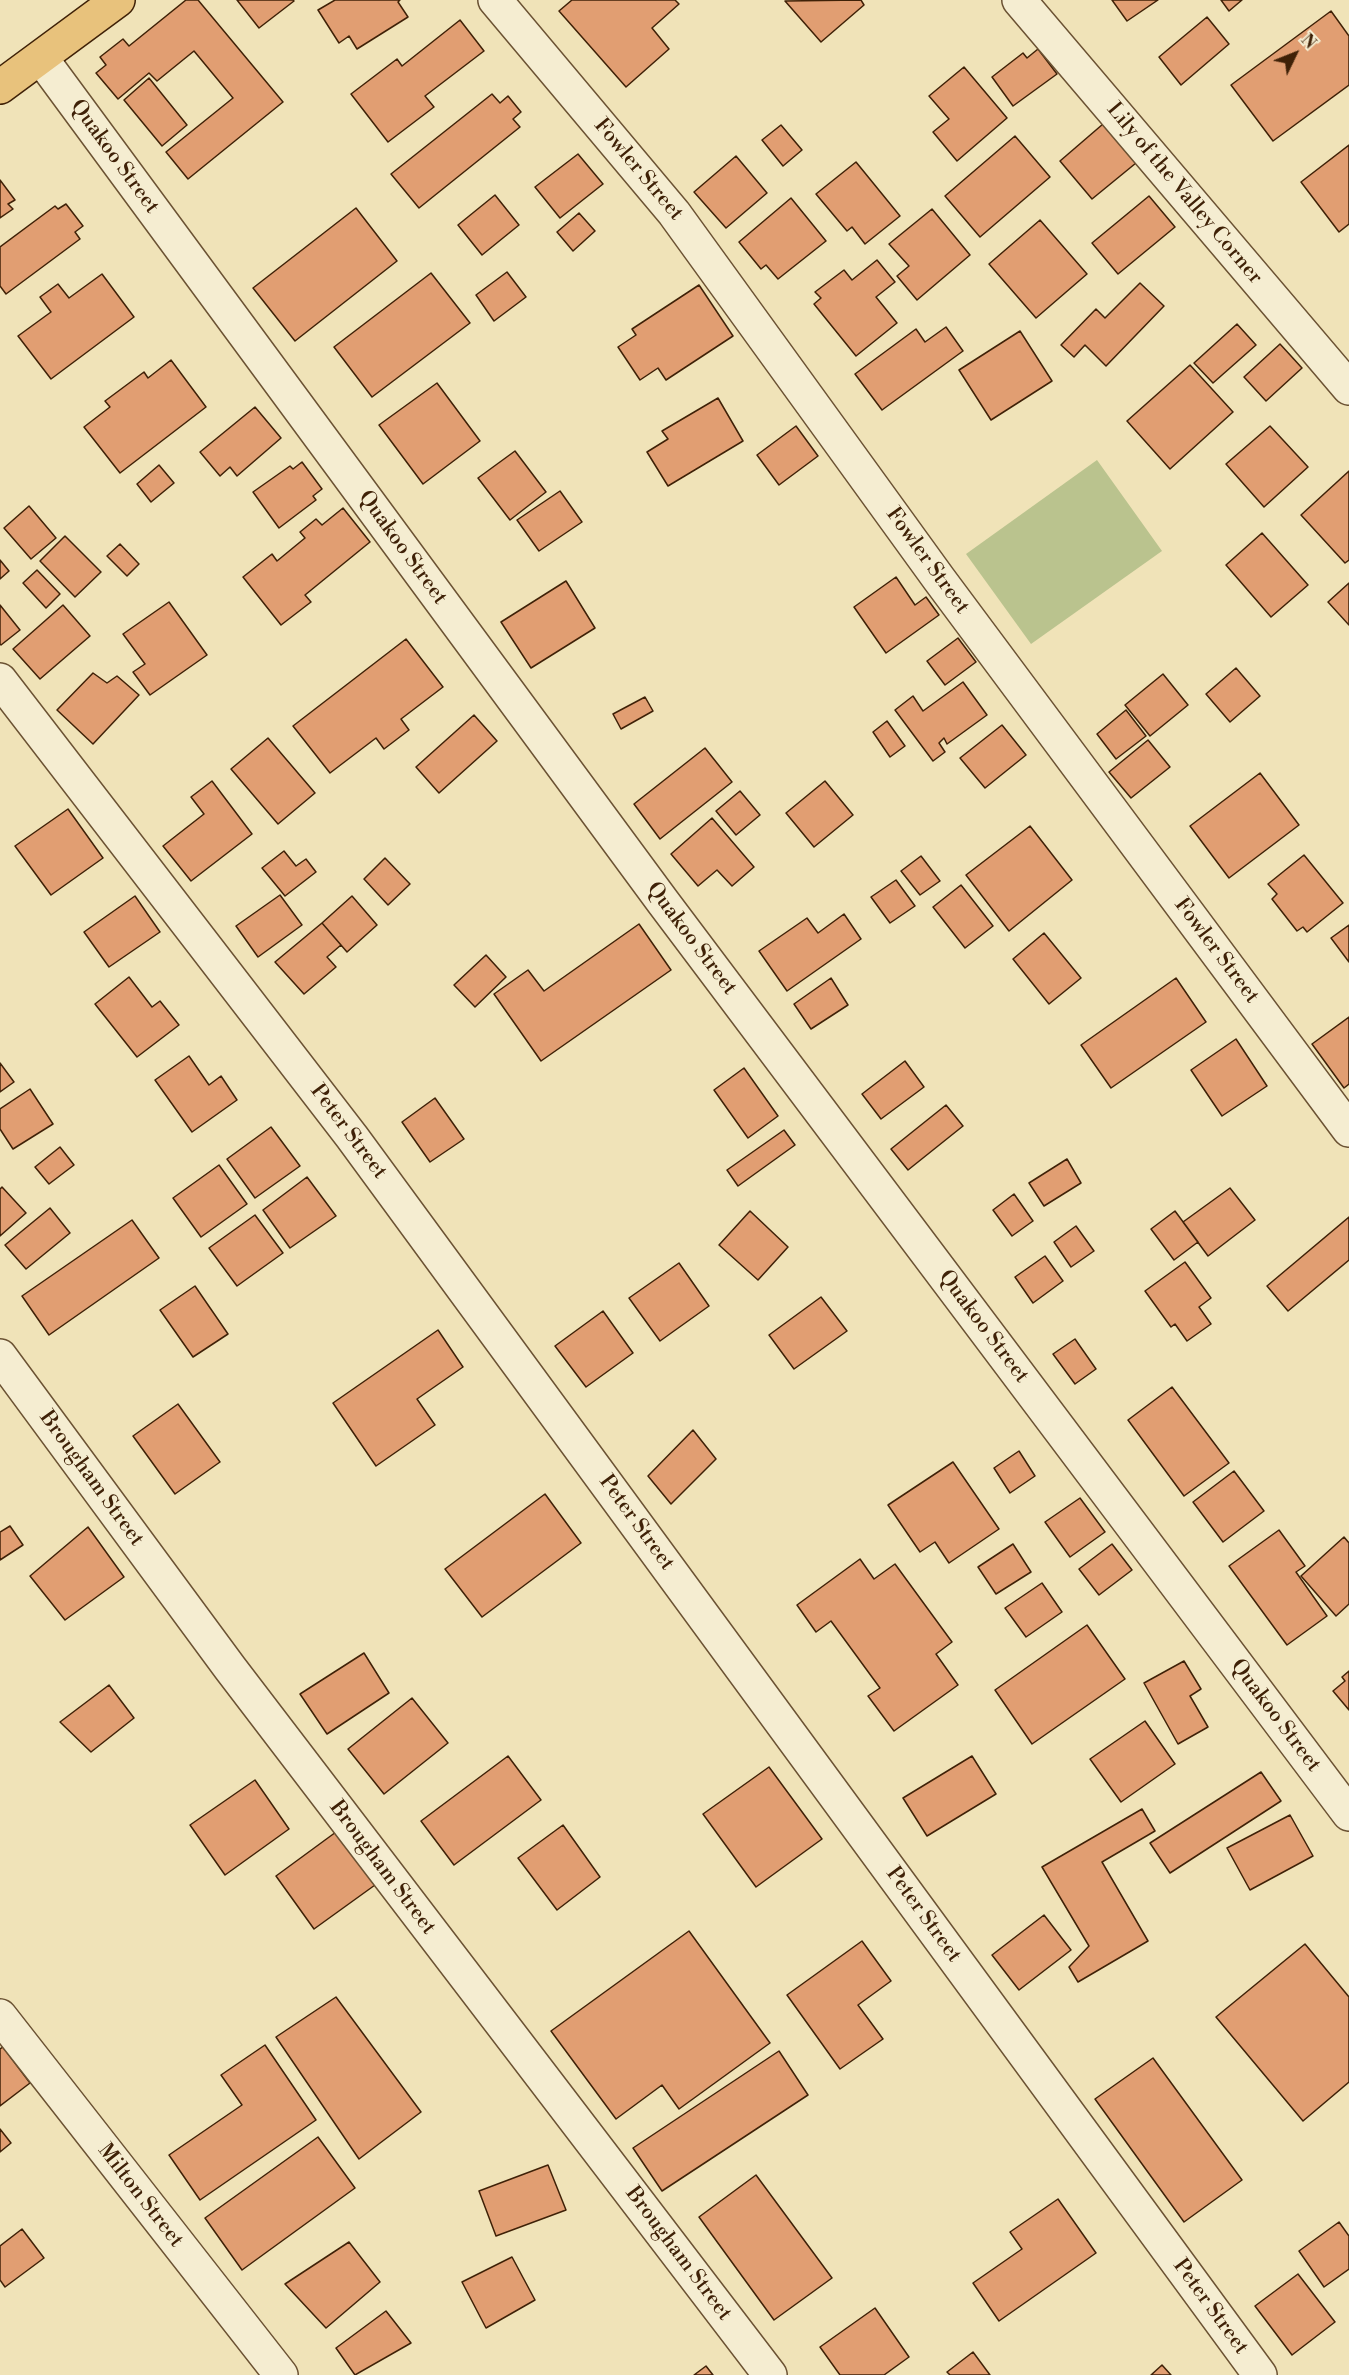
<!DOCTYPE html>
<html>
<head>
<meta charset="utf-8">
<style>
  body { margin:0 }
  #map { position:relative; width:1349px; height:2375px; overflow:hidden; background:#f0e3b8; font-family:"Libre Bodoni",serif }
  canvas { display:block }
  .north { position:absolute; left:1265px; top:24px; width:60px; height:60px; -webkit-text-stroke:4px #f5edd1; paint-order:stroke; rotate:47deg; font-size:16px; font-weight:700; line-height:24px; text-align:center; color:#3f2107 }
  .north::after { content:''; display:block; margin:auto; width:21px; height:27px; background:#3f2107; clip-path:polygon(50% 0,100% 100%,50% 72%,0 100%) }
</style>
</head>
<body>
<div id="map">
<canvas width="1349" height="2375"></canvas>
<div class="north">N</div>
</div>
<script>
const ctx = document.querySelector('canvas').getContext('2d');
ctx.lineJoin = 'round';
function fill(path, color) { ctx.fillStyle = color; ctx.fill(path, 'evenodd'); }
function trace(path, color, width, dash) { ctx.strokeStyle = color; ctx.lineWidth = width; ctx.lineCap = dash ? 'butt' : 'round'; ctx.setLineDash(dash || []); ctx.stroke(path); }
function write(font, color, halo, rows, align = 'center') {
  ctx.font = font + ' "Libre Bodoni",serif'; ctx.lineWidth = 4.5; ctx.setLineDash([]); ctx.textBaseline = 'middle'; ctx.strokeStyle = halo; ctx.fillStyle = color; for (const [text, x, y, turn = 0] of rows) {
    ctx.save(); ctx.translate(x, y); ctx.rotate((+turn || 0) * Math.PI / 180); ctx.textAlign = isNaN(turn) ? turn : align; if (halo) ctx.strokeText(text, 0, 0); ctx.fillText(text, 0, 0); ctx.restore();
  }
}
fill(new Path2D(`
  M1097,460L1162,551L1031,644L966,554Z`), '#bac38e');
const building = new Path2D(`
  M186,0H198L283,102L188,179L166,152L233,98L194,51L157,81L149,73L118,99L96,73L106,65L100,57L123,39L129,46Z
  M237,0H293L294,1L259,28Z
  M335,0H400L398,2L408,17L357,49L349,36L339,43L318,10Z
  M572,0H675L679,4L652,28L669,49L626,87L559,11Z
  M861,0L864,5L821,42L785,1Z
  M1112,0H1158L1127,21Z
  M1221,0H1242L1229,11Z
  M1331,11L1349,36V85L1273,141L1231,85Z
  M1207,17L1229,44L1181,85L1159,57Z
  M460,20L484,51L425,96L434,107L388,142L351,94L397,59L402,66Z
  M1038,49L1057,74L1013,106L992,77L1023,53L1027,58Z
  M964,67L1007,118L957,161L933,132L949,119L929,96Z
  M149,78L187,125L162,146L124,100Z
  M492,94L500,103L508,96L521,112L513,119L520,127L419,208L391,174Z
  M1103,124L1136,163L1092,199L1060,161Z
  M781,125L802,150L783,166L762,140Z
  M1015,136L1050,177L980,237L945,196Z
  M1349,145V224L1339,232L1301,182Z
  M578,154L603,184L560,218L535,187Z
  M736,156L767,193L726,228L694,192Z
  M856,162L900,216L865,244L852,227L847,231L816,194Z
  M0,180L15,200L8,204L13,209L0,218Z
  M495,195L519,225L482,255L458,225Z
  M1149,196L1175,227L1118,274L1092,243Z
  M791,198L826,241L778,279L766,265L761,269L739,242Z
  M66,204L83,226L75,232L80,239L6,294L0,286V247L55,206L58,209Z
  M356,208L397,261L295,341L253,288Z
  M932,209L970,255L917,300L897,276L909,266L889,244Z
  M579,213L595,231L573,251L557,232Z
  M1040,220L1087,274L1036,318L989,264Z
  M877,260L895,282L876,297L897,323L856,356L814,304L821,298L815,292L844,270L852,280Z
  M507,272L526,297L494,321L476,295Z
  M431,273L470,323L372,397L334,347Z
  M102,274L134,317L51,379L18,336L51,312L40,297L58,284L69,298Z
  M1140,283L1164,306L1106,366L1085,345L1074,357L1061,345L1096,309L1105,318Z
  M699,285L733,336L666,380L658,368L640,380L618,347L636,335L632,329Z
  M1237,324L1256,345L1213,383L1194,363Z
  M946,327L963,351L882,410L855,374L916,329L925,342Z
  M1020,331L1052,381L991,420L959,370Z
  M1280,344L1302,368L1266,401L1244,377Z
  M171,360L206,407L120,473L84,427L110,407L105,401L144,372L148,378Z
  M1190,365L1233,412L1170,469L1127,421Z
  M437,383L480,441L423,484L379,425Z
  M718,398L743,441L668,486L647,452L668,439L662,431Z
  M255,407L281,438L237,476L230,467L220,476L200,452Z
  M796,426L818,456L779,485L757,455Z
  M1270,426L1308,467L1264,507L1226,464Z
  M515,451L546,492L510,520L478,478Z
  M302,462L322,489L313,496L316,500L279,528L253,492L290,466L293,469Z
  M159,465L174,483L151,502L137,484Z
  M1349,471V560L1345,563L1301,515Z
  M560,491L582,522L539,551L517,520Z
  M29,506L56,538L31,559L4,528Z
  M343,508L370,542L305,595L311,602L281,625L243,577L272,554L277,561L305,538L300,532L316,519L322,525Z
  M1262,533L1308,585L1271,617L1226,565Z
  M65,536L101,572L75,597L40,561Z
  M120,544L139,564L127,576L107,556Z
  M0,560L9,571L0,579Z
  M37,570L60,594L46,608L23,583Z
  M896,577L915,605L926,597L939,615L886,653L854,607Z
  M566,581L595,628L531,668L501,622Z
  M1349,583V625L1328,602Z
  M169,602L207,655L150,695L133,672L145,664L123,634Z
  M0,605L20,630L1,645L0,644Z
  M63,605L90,636L40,679L13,649Z
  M958,638L976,662L945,685L927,661Z
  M406,639L443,687L401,719L409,730L384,749L376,738L330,773L293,726Z
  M1236,668L1260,696L1230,722L1206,694Z
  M93,673L107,683L117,676L139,695L93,744L57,710Z
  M1163,674L1188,705L1150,736L1125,705Z
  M963,682L987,715L947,744L944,738L939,743L945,752L933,761L895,710L913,696L923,711Z
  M645,697L653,711L621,729L613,714Z
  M1126,710L1146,736L1116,759L1097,734Z
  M474,715L497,741L439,793L416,767Z
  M887,721L905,746L890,757L873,732Z
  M1002,725L1026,755L985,788L960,758Z
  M268,738L315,793L278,824L231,769Z
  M1148,740L1170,767L1131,798L1109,772Z
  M705,748L732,782L660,839L634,804Z
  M1260,773L1299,825L1229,878L1190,826Z
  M212,781L252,834L191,881L163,846L204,814L191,797Z
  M825,781L853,815L814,847L786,813Z
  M740,791L760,815L736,835L716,811Z
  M68,809L103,858L51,895L15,846Z
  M712,818L754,867L732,886L717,870L698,886L671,854Z
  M1030,826L1072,880L1009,931L966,875Z
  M284,851L296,866L306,859L316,872L285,896L262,868Z
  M1304,855L1343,903L1307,932L1303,927L1297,931L1272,899L1277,894L1268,884Z
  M921,856L940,881L920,895L901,871Z
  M385,858L410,884L388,905L364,879Z
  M896,880L915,906L890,923L871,897Z
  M961,885L993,926L965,948L933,907Z
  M280,895L302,925L258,957L236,926Z
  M135,896L160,932L109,967L84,932Z
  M352,896L377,925L347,952L322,923Z
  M844,914L861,939L787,991L759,951L807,918L818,933Z
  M322,923L341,945L327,957L336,967L304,994L275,962Z
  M639,924L671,970L541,1061L494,994L528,970L544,991Z
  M1349,925V962L1331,938Z
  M1044,933L1081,978L1049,1004L1013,959Z
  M486,955L506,977L475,1007L454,985Z
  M129,977L152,1007L160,1001L179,1025L137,1057L95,1004Z
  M831,978L848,1005L811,1029L794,1004Z
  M1176,978L1206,1022L1111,1088L1081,1045Z
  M1349,1017V1084L1344,1088L1312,1044Z
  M1236,1039L1267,1086L1222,1116L1191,1070Z
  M189,1056L209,1085L221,1076L237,1100L192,1132L155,1080Z
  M905,1061L924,1087L881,1119L862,1094Z
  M0,1063L14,1082L0,1092Z
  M744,1068L778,1116L748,1138L714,1090Z
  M30,1089L53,1124L13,1149L0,1129V1109Z
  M435,1098L464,1139L430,1162L402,1122Z
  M946,1105L963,1126L908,1170L891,1149Z
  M271,1127L300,1166L255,1198L227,1159Z
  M784,1130L795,1145L738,1186L727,1170Z
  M60,1147L74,1165L49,1184L35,1167Z
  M1067,1159L1081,1183L1044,1206L1029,1183Z
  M219,1165L247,1204L201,1237L173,1198Z
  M307,1177L336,1216L290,1248L263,1210Z
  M2,1187L26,1213L0,1236V1189Z
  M1230,1188L1255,1220L1208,1256L1183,1222Z
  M1014,1194L1033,1221L1012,1236L993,1210Z
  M50,1208L70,1233L26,1269L5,1245Z
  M750,1211L788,1247L758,1280L719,1245Z
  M1175,1211L1198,1242L1174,1260L1151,1229Z
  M255,1215L283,1253L237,1286L209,1248Z
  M1349,1217V1260L1288,1311L1267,1286Z
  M132,1220L159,1258L49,1335L22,1296Z
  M1076,1226L1094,1251L1071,1267L1054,1242Z
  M1045,1256L1063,1281L1033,1303L1015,1277Z
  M1185,1262L1211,1298L1199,1307L1211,1324L1187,1341L1175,1324L1171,1327L1145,1291Z
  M679,1263L709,1306L660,1341L629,1298Z
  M195,1286L228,1334L193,1357L160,1310Z
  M821,1297L847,1331L794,1369L769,1335Z
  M603,1311L633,1353L586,1387L555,1346Z
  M438,1330L463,1367L417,1399L435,1425L376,1466L333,1403Z
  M1075,1339L1096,1369L1075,1384L1053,1354Z
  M1172,1387L1229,1463L1184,1496L1128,1420Z
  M178,1404L220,1462L175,1494L133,1436Z
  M693,1430L716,1459L671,1504L648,1476Z
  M1019,1451L1035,1476L1010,1493L994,1468Z
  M953,1462L999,1529L949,1563L935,1542L920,1552L888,1505Z
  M1234,1471L1264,1511L1223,1542L1193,1502Z
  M545,1494L581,1543L482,1617L445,1569Z
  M1080,1498L1105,1532L1070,1557L1045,1522Z
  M10,1526L23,1545L0,1560V1532Z
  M88,1527L124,1577L65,1620L30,1576Z
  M1279,1530L1305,1566L1296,1572L1327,1616L1287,1645L1229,1566Z
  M1344,1537L1349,1543V1604L1336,1616L1301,1576Z
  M1013,1544L1031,1572L996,1594L978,1567Z
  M1112,1544L1132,1570L1099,1595L1079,1569Z
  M860,1559L874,1579L895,1564L952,1642L936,1654L958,1685L894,1731L868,1696L880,1688L831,1621L816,1632L797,1605Z
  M1042,1583L1062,1612L1026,1637L1005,1608Z
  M1087,1625L1125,1679L1032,1744L995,1690Z
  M364,1653L389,1693L327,1734L300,1694Z
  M1184,1661L1201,1689L1190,1696L1208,1727L1178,1744L1144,1683Z
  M1349,1671V1710L1333,1691L1345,1681L1342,1677Z
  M109,1685L134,1718L91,1752L60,1722Z
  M412,1698L448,1743L384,1794L348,1749Z
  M1145,1721L1175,1764L1121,1802L1090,1759Z
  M508,1756L541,1800L454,1865L421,1821Z
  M972,1756L996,1794L927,1836L903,1798Z
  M769,1767L822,1839L756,1887L703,1814Z
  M1261,1772L1281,1801L1170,1873L1150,1843Z
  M255,1780L289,1829L225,1875L190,1825Z
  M1142,1809L1155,1831L1102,1862L1148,1941L1078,1982L1069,1967L1089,1946L1042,1867Z
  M1290,1815L1313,1856L1250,1890L1227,1848Z
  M563,1825L600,1877L557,1910L518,1858Z
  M336,1832L375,1885L314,1929L276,1876Z
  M1044,1915L1071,1950L1019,1990L992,1955Z
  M689,1931L770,2043L679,2109L662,2085L616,2119L551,2031Z
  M862,1941L891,1981L858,2005L883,2039L840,2069L787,1995Z
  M1305,1944L1349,1997V2082L1303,2121L1216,2017Z
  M336,1997L421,2112L359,2159L276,2037Z
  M265,2045L316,2120L200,2200L169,2155L242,2105L221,2075Z
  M3,2047L30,2083L0,2106V2049Z
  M779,2051L808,2095L662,2191L633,2148Z
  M1153,2058L1242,2180L1184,2222L1095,2099Z
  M0,2129L11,2143L0,2152Z
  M318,2137L355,2188L242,2270L205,2218Z
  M548,2165L566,2210L496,2236L479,2191Z
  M756,2175L832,2278L774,2320L699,2217Z
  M1058,2199L1096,2253L999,2321L973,2283L1022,2249L1010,2232Z
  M1339,2222L1349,2236V2269L1324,2287L1299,2251Z
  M22,2229L44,2258L5,2287L0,2280V2246Z
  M349,2242L380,2282L326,2328L285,2284Z
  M512,2257L535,2300L486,2328L462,2282Z
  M1298,2274L1335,2322L1292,2355L1255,2306Z
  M875,2308L909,2357L884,2375H840L820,2347Z
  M386,2311L411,2343L355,2375L336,2348Z
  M973,2352L990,2375H950L947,2372Z
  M1162,2365L1171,2375H1151Z
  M706,2366L713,2375H694Z`);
fill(building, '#e19e72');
trace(building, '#3f2107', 1.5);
const minor = new Path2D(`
  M495,0L674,213L939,579L1349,1130
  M1019,0L1349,388
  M41,58L663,902L1349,1814
  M0,680L352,1137L1260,2375
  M0,1356L230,1668L770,2375
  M0,2016L281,2375`);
const primary = new Path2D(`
  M0,87L118,0`);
trace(minor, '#6b5233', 36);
trace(primary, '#3f2107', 36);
trace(minor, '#f5edd1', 33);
trace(primary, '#e8c27c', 33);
write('21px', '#3f2107', '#f5edd1', [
  ["Quakoo Street",114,157,54],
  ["Fowler Street",638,170,50],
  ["Lily of the Valley Corner",1184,194,50],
  ["Quakoo Street",402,548,54],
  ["Fowler Street",927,561,54],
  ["Quakoo Street",691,939,53],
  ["Fowler Street",1216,951,53],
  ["Peter Street",348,1132,53],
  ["Quakoo Street",983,1327,53],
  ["Brougham Street",91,1479,54],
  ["Peter Street",636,1523,54],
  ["Quakoo Street",1275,1716,53],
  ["Brougham Street",382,1868,53],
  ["Peter Street",923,1915,54],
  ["Milton Street",140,2196,52],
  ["Brougham Street",678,2254,53],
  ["Peter Street",1210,2307,54]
]);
</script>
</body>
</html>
